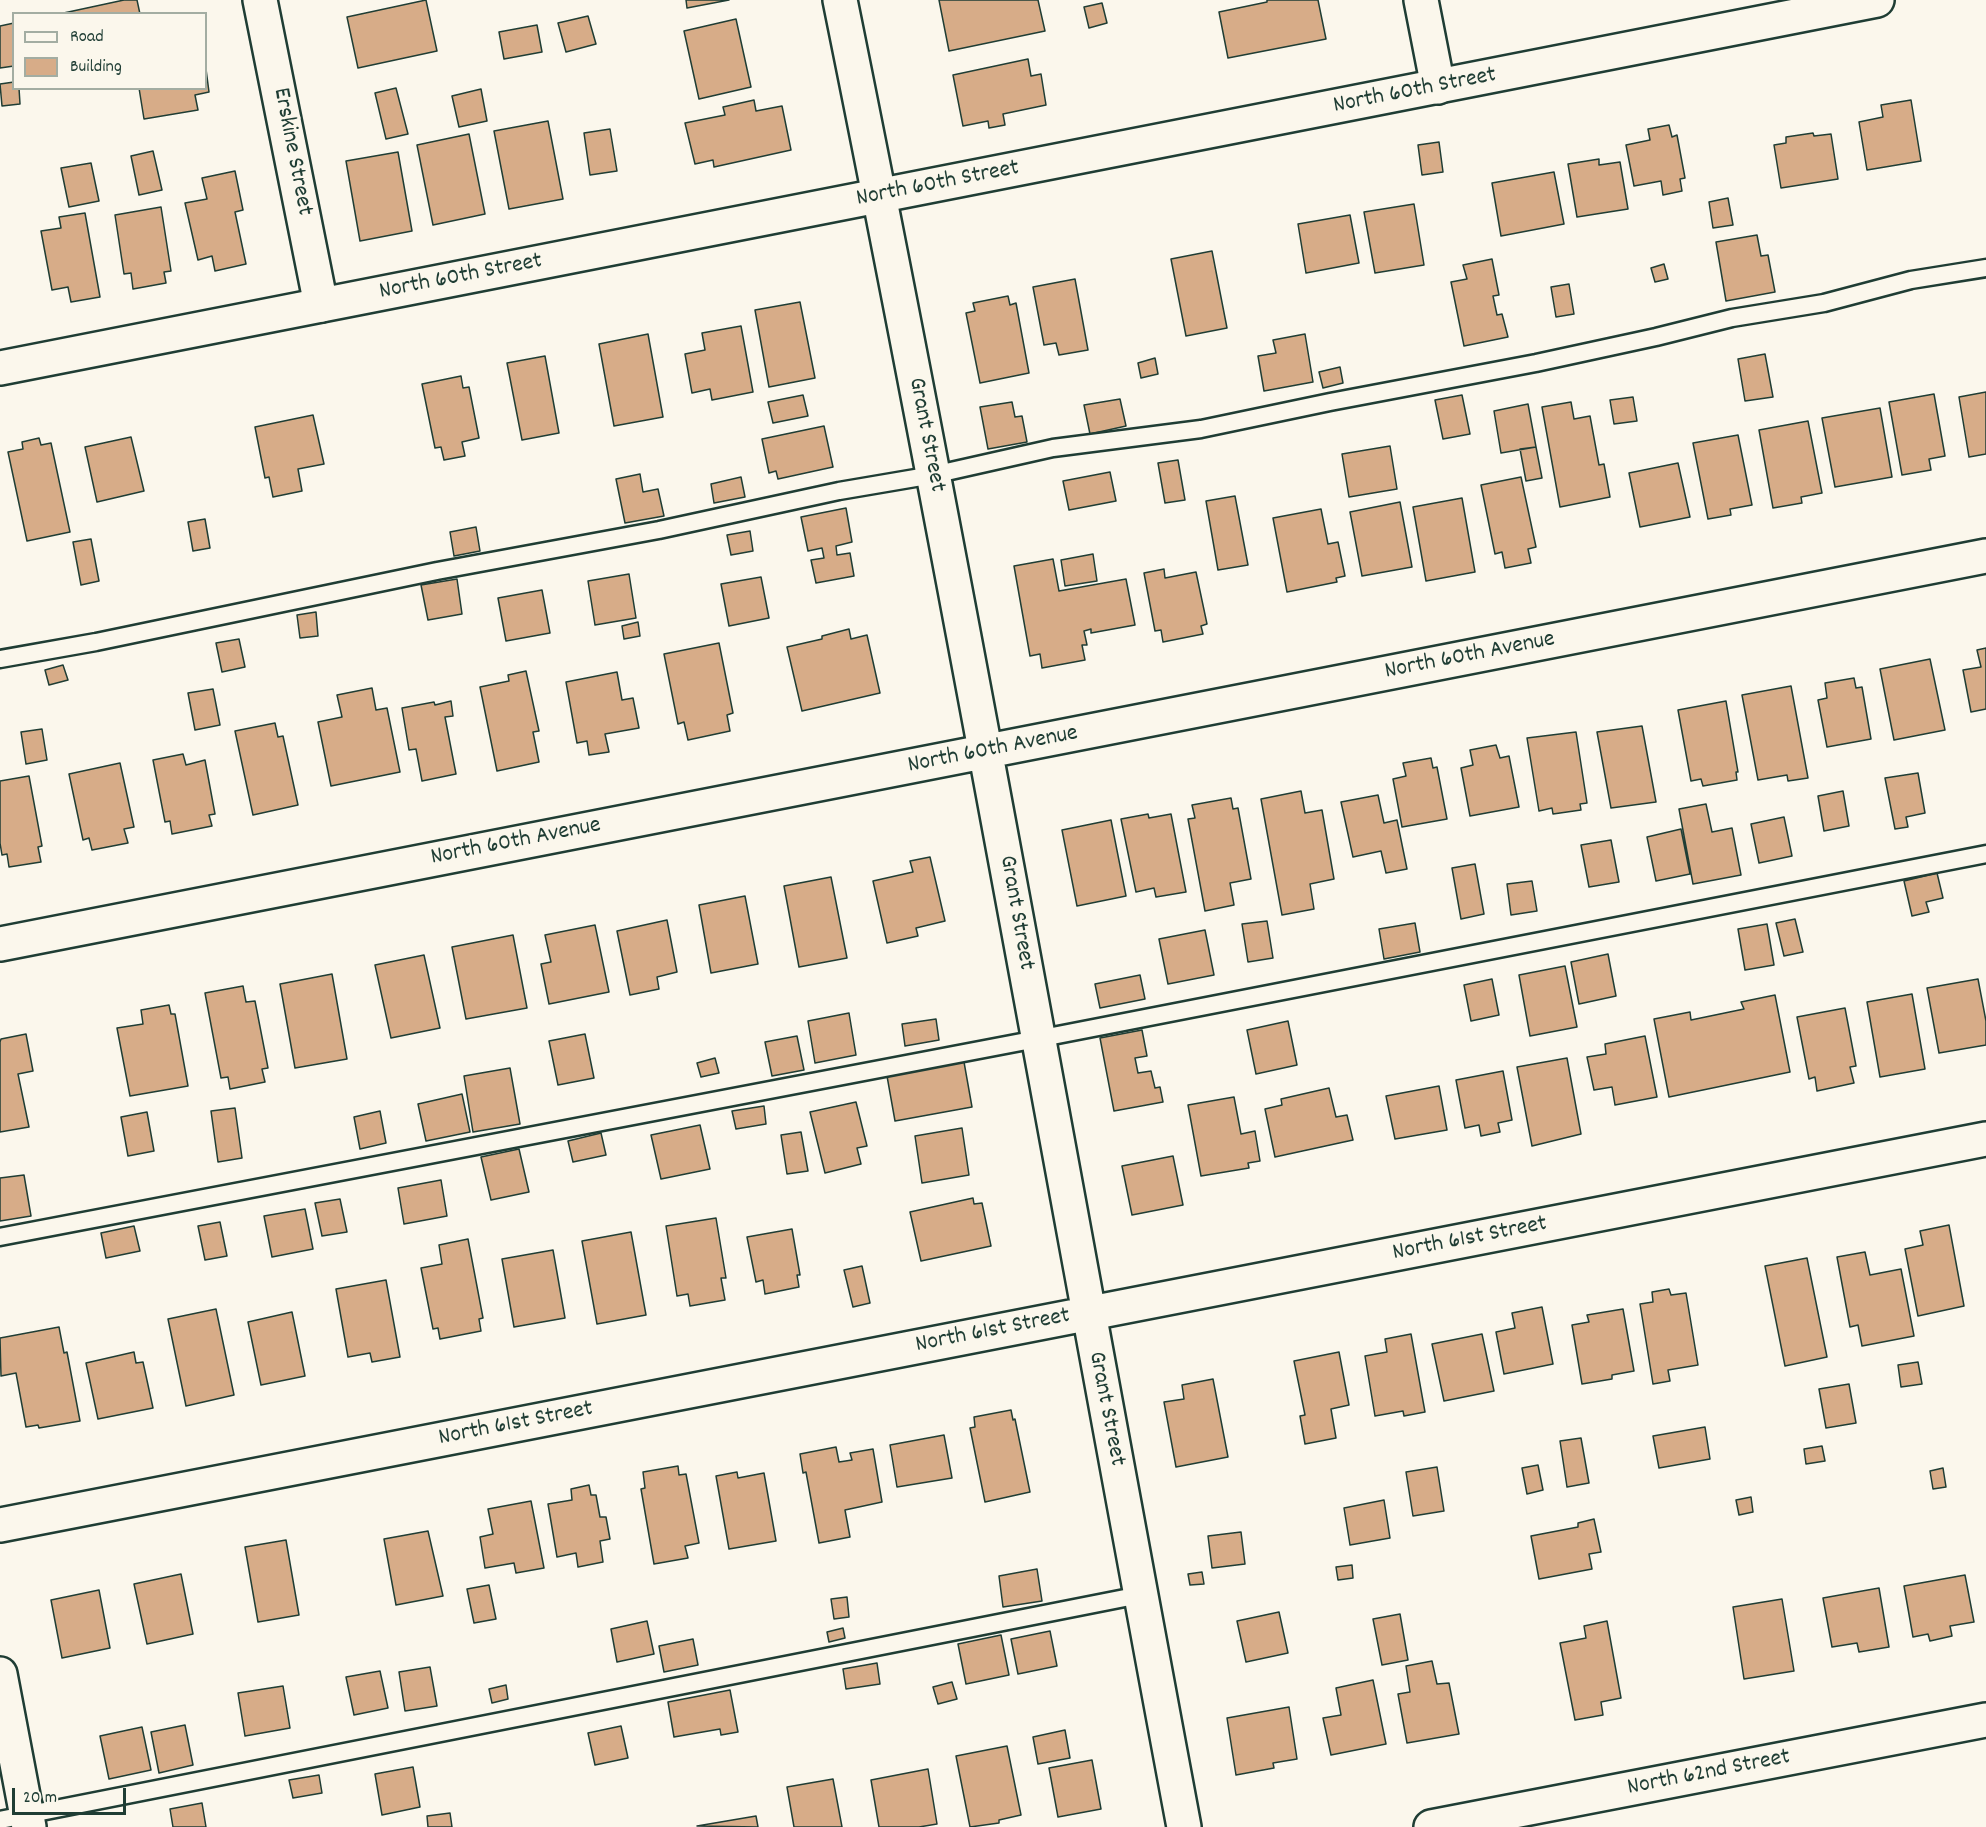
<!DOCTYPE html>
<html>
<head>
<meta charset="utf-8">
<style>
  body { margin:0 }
  #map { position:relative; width:1986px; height:1827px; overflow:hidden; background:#fbf7ec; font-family:Dekko,sans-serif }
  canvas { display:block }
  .legend { position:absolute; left:12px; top:12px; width:195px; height:78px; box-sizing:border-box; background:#fbf7ec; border:2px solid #a3ada2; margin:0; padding:8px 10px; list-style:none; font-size:18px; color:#1f3d34 }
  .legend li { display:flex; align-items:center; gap:12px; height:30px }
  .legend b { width:30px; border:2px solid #a3ada2 }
  .scale { position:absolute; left:12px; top:1788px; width:114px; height:27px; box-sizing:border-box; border:3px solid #1f3d34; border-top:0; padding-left:8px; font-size:18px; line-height:21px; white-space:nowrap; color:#1f3d34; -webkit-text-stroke:4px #fbf7ec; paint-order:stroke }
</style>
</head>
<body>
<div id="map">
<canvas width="1986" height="1827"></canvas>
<ul class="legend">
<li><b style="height:8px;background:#fbf7ec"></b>Road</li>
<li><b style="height:16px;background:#d7ac88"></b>Building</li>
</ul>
<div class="scale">20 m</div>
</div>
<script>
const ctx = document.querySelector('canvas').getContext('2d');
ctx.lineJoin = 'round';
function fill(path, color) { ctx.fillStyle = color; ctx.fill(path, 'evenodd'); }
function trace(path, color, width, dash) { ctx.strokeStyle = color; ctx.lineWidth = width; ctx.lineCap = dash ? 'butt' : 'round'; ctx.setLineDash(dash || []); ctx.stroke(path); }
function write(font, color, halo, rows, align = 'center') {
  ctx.font = font + ' Dekko,sans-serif'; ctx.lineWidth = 6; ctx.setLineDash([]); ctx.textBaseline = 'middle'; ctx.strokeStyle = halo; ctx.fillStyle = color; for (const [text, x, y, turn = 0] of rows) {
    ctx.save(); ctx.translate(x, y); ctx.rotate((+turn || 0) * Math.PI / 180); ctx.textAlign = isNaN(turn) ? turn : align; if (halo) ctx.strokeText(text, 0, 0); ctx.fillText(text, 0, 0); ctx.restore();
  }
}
const building = new Path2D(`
  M124,0H137L140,14H59Z
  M426,0L437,51L358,68L347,17Z
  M686,0H729L687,8Z
  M939,0H1038L1045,31L949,51Z
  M1267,0H1318L1326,39L1228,58L1219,12L1267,2Z
  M1102,3L1107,23L1089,28L1084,7Z
  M588,16L596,44L566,52L558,23Z
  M736,19L751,87L699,99L684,31Z
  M14,23V66L0,68V26Z
  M537,25L542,52L504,59L499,32Z
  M1028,59L1031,76L1041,74L1046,105L1003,114L1005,125L989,128L988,121L963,126L953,75Z
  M206,69L209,92L195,95L198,110L144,119L139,88H206Z
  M14,82V88H19L20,104L2,106L0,84Z
  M396,88L408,134L386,139L375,93Z
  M481,89L487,121L459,127L452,96Z
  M754,100L756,111L782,106L791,150L714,167L713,160L695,164L685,123L725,115L723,107Z
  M1911,100L1921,161L1867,170L1859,122L1883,117L1881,105Z
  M548,121L563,199L509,209L494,131Z
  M1669,125L1672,137L1677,135L1685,178L1680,179L1682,191L1663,195L1661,181L1634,186L1626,145L1650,140L1648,129Z
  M610,129L617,171L590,175L584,133Z
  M1813,133L1814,136L1831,134L1838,179L1781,188L1774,145L1786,143V137Z
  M469,134L485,214L433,225L417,145Z
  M1439,142L1443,172L1422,175L1418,145Z
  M153,151L162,190L139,195L131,156Z
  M398,152L412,231L360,241L346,161Z
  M1599,159V165L1620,162L1628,209L1577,217L1568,164Z
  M91,163L99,201L69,207L61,168Z
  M235,171L243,210L235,212L246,264L215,271L212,256L198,260L185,203L207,199L202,178Z
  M1554,172L1564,224L1501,236L1492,183Z
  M1728,198L1733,225L1713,228L1709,202Z
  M1414,204L1424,265L1375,273L1364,212Z
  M161,207L171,271L164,272L166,283L133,289L131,273L124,274L115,215Z
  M85,213L100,297L71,302L68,287L52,290L41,231L61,228L59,217Z
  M1350,215L1359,263L1306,273L1298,224Z
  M1757,235L1761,256L1768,255L1775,292L1726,301L1716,242Z
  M1212,251L1227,328L1186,336L1171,259Z
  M1492,259L1499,295L1493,296L1497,315L1502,314L1508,337L1464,346L1451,282L1467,279L1463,265Z
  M1664,264L1668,279L1655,282L1651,268Z
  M1075,279L1088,350L1059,355L1056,343L1044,345L1033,287Z
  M1569,284L1574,314L1556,317L1551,287Z
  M1008,296L1010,305L1016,303L1029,373L980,383L966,313L975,311L973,303Z
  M800,302L815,378L769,387L755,310Z
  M741,326L753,392L712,400L710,389L692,393L685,354L705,350L702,333Z
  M648,334L663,417L614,426L599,344Z
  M1305,334L1313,382L1264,391L1258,356L1276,353L1273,340Z
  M1765,354L1773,397L1745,401L1738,359Z
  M545,356L559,433L522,440L507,363Z
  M1155,358L1158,374L1141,378L1138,363Z
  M1340,367L1343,383L1323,388L1319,372Z
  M461,376L463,388L469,387L479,438L462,442L465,456L444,460L441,447L435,448L422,384Z
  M1986,392V454L1969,457L1959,397Z
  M1934,394L1945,456L1929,459L1931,470L1902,475L1889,402Z
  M803,395L808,416L773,423L768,402Z
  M1462,395L1470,434L1443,439L1435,400Z
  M1633,397L1637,421L1614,424L1610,400Z
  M1120,399L1126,426L1090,434L1084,405Z
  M1012,402L1015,417L1022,416L1027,442L988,449L980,407Z
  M1571,402L1574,419L1590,416L1599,465L1604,464L1610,497L1560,507L1542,407Z
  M1528,404L1536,447L1501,453L1494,411Z
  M1880,408L1892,477L1835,487L1822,418Z
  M313,415L324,464L298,469L302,491L273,497L269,477L265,478L255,427Z
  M1808,421L1822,493L1801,497L1802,503L1773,508L1759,430Z
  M824,426L833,467L778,479L776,471L769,473L762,439Z
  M1738,435L1752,505L1730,509L1731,515L1708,519L1693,443Z
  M131,437L144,491L97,502L85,447Z
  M39,438L41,445L51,443L70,532L27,541L8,452L23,449L22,442Z
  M1390,446L1397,489L1349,497L1342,454Z
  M1536,447L1542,478L1526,481L1520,449Z
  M1178,460L1185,500L1165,503L1158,463Z
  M1678,463L1690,517L1640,527L1629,473Z
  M1110,472L1116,501L1069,510L1063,481Z
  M640,474L643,492L658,489L664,516L625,523L616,479Z
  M741,477L745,497L714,503L711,484Z
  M1521,477L1536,547L1528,549L1531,563L1505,568L1502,552L1495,554L1481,485Z
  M1235,496L1248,565L1218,570L1206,501Z
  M1462,498L1475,572L1426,581L1413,507Z
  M1400,502L1412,567L1362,576L1350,512Z
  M846,508L852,542L836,546L837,555L850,553L854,576L816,583L811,560L824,558L822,548L808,551L801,517Z
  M1321,509L1328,544L1338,542L1345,576L1336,578L1337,582L1287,592L1273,518Z
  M205,519L210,548L193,551L188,522Z
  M476,527L480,551L454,556L450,532Z
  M750,531L753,551L731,555L727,535Z
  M91,539L99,581L81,585L73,542Z
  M1093,554L1097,581L1065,586L1061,560Z
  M1053,559L1059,591L1126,579L1135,625L1091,633V629L1084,631L1087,645H1082L1085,660L1042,668L1040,654L1030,656L1014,566Z
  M1164,569L1165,578L1196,572L1207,624L1201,626L1203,634L1163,642L1161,630L1155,631L1144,573Z
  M629,574L636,618L595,625L588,581Z
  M761,577L769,618L729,626L721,584Z
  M457,579L462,614L428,620L421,585Z
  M542,590L550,633L506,641L498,598Z
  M316,612L318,636L300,638L297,615Z
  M638,622L640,636L624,639L622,626Z
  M849,629L851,639L867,635L880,693L802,711L787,647L822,639V636Z
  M239,639L245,667L222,672L216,643Z
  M719,643L733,713L727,715L730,731L688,740L684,722L678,724L664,654Z
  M1986,648V709L1971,712L1963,670L1981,667L1977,650Z
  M1930,659L1945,730L1894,740L1880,669Z
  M63,665L68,680L49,685L45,670Z
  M526,671L539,731L533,732L539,762L497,771L480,687L509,681L508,675Z
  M617,672L622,700L633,698L639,728L605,734L609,752L589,755L587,741L577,743L566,682Z
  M1854,678L1856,688L1862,687L1871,739L1827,747L1818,700L1827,698L1825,683Z
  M1791,686L1808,778L1788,781L1787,775L1758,780L1742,695Z
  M372,688L376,710L387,708L400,772L331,786L318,722L342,717L337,695Z
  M213,689L220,725L195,730L188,693Z
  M451,701L453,716L445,717L456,774L422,781L416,749L409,750L402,708L434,702L435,705Z
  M1726,701L1738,772H1736L1737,780L1703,786L1701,779L1691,781L1678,710Z
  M275,723L278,737L283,736L298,805L253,815L235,731Z
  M1642,726L1656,802L1611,808L1597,732Z
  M42,729L47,760L26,764L21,732Z
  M1576,732L1587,803L1580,804L1581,810L1553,814L1552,808L1539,811L1527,738Z
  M1496,745L1500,758L1509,756L1519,807L1470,816L1461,768L1473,765L1470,750Z
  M183,754L186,765L205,760L215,814L209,815L212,826L172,834L170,821L165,822L153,760Z
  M1431,758L1433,768L1437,767L1447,819L1402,827L1393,779L1406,776L1403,763Z
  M120,763L134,827L124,829L128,843L92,850L89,838L83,840L69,774Z
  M1918,773L1925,813L1906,817L1908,827L1895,829L1885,778Z
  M29,776L42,846L38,847L41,862L9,867L7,854L2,855L0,843V781Z
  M1301,791L1305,813L1322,810L1334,879L1310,884L1314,909L1282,915L1261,799Z
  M1843,791L1849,826L1824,831L1818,796Z
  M1378,795L1384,823L1397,820L1407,869L1386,873L1381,851L1353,857L1341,802Z
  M1231,798L1233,809L1238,808L1251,879L1230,883L1234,905L1205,911L1188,819L1195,818L1192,805Z
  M1706,804L1712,832L1732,828L1741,875L1693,884L1679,809Z
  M1148,814L1149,818L1171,814L1186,892L1156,897L1154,888L1136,892L1121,819Z
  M1784,817L1792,856L1759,863L1751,824Z
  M1111,820L1126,896L1077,906L1062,830Z
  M1681,829L1690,874L1656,881L1647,837Z
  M1611,840L1619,882L1589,887L1581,845Z
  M930,857L945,921L916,928L918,936L887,943L873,881L913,872L910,861Z
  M1475,864L1484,914L1461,919L1452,868Z
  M1937,873L1943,898L1926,902L1929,912L1912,916L1904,881Z
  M831,877L847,958L799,967L784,886Z
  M1532,881L1537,911L1511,915L1507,884Z
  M745,896L758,964L711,973L699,905Z
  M1795,919L1803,952L1784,956L1776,923Z
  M667,920L677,972L657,977L659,989L630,995L617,931Z
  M1267,921L1273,958L1248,962L1242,924Z
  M1415,923L1420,952L1384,959L1379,929Z
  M1767,924L1774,965L1745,970L1738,929Z
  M595,925L609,992L549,1004L541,964L551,962L545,935Z
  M1205,930L1214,975L1168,984L1159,939Z
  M513,935L527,1008L466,1019L452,947Z
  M1608,954L1616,996L1579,1004L1571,962Z
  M424,955L440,1028L391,1038L375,965Z
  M1565,966L1577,1027L1530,1036L1519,975Z
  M332,974L347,1059L295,1068L280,984Z
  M1140,975L1145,999L1100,1008L1095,984Z
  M1492,979L1499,1015L1471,1021L1464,985Z
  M1978,979L1986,1021V1045L1939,1053L1927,988Z
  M243,986L246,1002L255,1001L268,1068L262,1069L265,1082L230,1089L228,1077L221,1078L205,993Z
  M1912,994L1925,1069L1880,1077L1867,1002Z
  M1775,995L1790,1072L1669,1097L1654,1019L1690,1012L1691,1020L1744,1009L1741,1002Z
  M169,1005L171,1014H175L188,1086L130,1096L117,1028L143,1024L141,1010Z
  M1845,1008L1856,1066L1850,1067L1854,1083L1817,1091L1815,1077L1809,1079L1797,1017Z
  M849,1013L856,1055L815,1063L808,1021Z
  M936,1019L939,1040L905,1046L902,1024Z
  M1288,1021L1297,1065L1256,1074L1247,1030Z
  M1142,1030L1147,1056L1135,1058L1138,1073L1151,1071L1155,1088L1160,1087L1163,1102L1114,1111L1100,1038Z
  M26,1034L33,1071L18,1074L29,1127L0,1132V1042L1,1039Z
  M585,1034L594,1078L558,1085L549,1041Z
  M797,1036L804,1070L772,1076L765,1042Z
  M1645,1036L1657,1097L1615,1105L1612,1087L1594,1090L1587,1057L1606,1054L1605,1044Z
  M715,1058L719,1073L701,1077L697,1063Z
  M1567,1058L1581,1134L1532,1146L1517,1067Z
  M964,1062L972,1107L895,1121L887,1076Z
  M510,1068L520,1124L473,1132L464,1076Z
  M1503,1071L1512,1120L1498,1123L1500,1132L1481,1136L1479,1125L1465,1128L1456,1080Z
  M1439,1086L1447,1130L1395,1139L1386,1096Z
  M1329,1088L1336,1117L1347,1115L1353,1140L1275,1157L1265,1109L1282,1105L1281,1099Z
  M462,1094L470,1132L426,1141L418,1104Z
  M1234,1097L1241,1134L1255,1131L1260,1161L1248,1163L1249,1168L1201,1176L1188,1105Z
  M856,1102L867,1146L857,1148L861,1164L825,1173L810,1112Z
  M764,1106L766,1124L736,1129L732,1111Z
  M235,1108L242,1158L218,1162L211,1111Z
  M380,1111L386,1143L360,1149L354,1117Z
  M147,1112L154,1151L128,1156L121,1117Z
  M700,1125L710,1169L661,1179L651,1135Z
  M962,1128L969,1175L922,1183L915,1136Z
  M801,1132L808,1171L787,1174L781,1135Z
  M601,1133L606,1155L573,1162L568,1141Z
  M519,1149L529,1192L491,1200L481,1157Z
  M1173,1156L1183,1205L1132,1215L1122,1166Z
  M24,1175L31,1216L0,1221V1178Z
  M441,1180L447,1216L404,1224L398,1188Z
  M973,1198L974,1204L982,1203L991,1246L921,1261L910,1212Z
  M340,1199L347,1232L322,1236L315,1203Z
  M305,1209L313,1249L272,1257L264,1216Z
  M716,1218L726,1278H721L725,1300L690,1306L688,1294L677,1296L666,1226Z
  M220,1222L227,1256L205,1260L198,1226Z
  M1949,1225L1964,1306L1918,1316L1905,1249L1923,1245L1920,1231Z
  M134,1226L140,1251L106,1258L101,1233Z
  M792,1229L800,1275H797L799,1287L765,1294L763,1280L756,1282L747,1237Z
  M631,1232L646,1315L597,1324L582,1241Z
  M468,1239L483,1318L479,1319L481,1331L440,1339L438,1328L433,1329L421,1268L442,1264L439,1245Z
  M553,1250L565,1318L514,1327L502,1259Z
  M1865,1252L1870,1275L1901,1269L1914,1336L1862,1346L1858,1325L1850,1327L1837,1257Z
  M1807,1258L1827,1357L1785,1366L1765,1266Z
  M862,1266L870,1303L853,1307L844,1270Z
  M386,1280L400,1357L372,1362L370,1353L348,1357L336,1289Z
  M1669,1289L1671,1295L1686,1293L1698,1365L1668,1370L1670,1381L1653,1384L1640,1304L1653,1302L1652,1292Z
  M1542,1307L1553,1364L1504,1374L1496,1332L1515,1328L1512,1313Z
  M216,1309L234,1395L186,1406L168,1319Z
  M1623,1309L1634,1371L1612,1375V1379L1582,1384L1572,1325L1589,1322L1587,1315Z
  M292,1312L305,1376L261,1385L248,1322Z
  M59,1327L64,1353L67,1352L80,1421L39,1428L38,1425L26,1427L16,1373L1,1376L0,1338Z
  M1411,1334L1425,1412L1404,1416L1403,1411L1375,1416L1365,1356L1387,1352L1385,1339Z
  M1482,1334L1494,1391L1444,1401L1432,1344Z
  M134,1352L136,1363L143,1362L153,1408L98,1419L86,1363Z
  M1339,1352L1349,1405L1331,1409L1336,1438L1305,1444L1300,1416L1305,1415L1294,1361Z
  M1918,1362L1922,1384L1901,1387L1898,1365Z
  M1213,1379L1228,1457L1176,1467L1164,1402L1184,1399L1182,1385Z
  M1849,1384L1856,1423L1826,1428L1819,1389Z
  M1011,1410L1013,1420L1015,1419L1030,1492L985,1502L970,1428L975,1427L974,1417Z
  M1705,1427L1710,1459L1659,1468L1653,1436Z
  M944,1435L952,1478L897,1487L890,1445Z
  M1581,1438L1589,1483L1567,1487L1560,1441Z
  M1822,1446L1825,1461L1806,1464L1804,1449Z
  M836,1447L839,1462L852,1460L850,1453L873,1449L882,1502L845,1510L850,1537L819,1543L806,1472L803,1473L800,1454Z
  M1538,1465L1543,1490L1527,1494L1522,1468Z
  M678,1466L679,1475L686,1474L699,1543L685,1546L688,1558L654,1564L641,1489L645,1488L643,1472Z
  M1437,1467L1444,1511L1413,1516L1406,1472Z
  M1943,1468L1946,1487L1933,1489L1930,1471Z
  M737,1472L738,1478L764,1473L776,1541L729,1549L716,1476Z
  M589,1485L591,1495H596L600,1517H606L610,1539L600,1541L603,1562L578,1567L576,1553L557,1557L548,1504L572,1500L571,1489Z
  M1751,1497L1753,1512L1739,1515L1736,1500Z
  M1384,1500L1390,1538L1350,1545L1344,1508Z
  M531,1501L544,1568L516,1573L514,1563L485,1568L480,1537L493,1534L488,1509Z
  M1594,1519L1601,1552L1589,1554L1592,1569L1539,1579L1531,1536L1578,1527V1523Z
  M428,1531L443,1596L396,1605L384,1539Z
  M1241,1532L1245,1564L1212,1568L1208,1536Z
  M286,1540L299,1615L258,1622L245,1547Z
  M1352,1565L1353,1578L1338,1580L1336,1567Z
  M1037,1569L1042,1601L1003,1607L999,1576Z
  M1202,1572L1204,1584L1190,1585L1188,1574Z
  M181,1574L193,1634L147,1644L134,1584Z
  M1965,1575L1974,1622L1950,1626L1952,1636L1930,1641L1928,1634L1913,1637L1904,1586Z
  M489,1585L496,1619L474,1623L467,1589Z
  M1879,1588L1889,1647L1859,1652L1857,1643L1832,1647L1823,1598Z
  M99,1590L110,1648L62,1658L51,1600Z
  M847,1597L849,1617L834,1619L831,1599Z
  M1782,1599L1794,1671L1744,1679L1733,1607Z
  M1279,1612L1288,1653L1246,1662L1237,1621Z
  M1400,1614L1408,1660L1382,1665L1373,1619Z
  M647,1621L654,1654L617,1662L611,1629Z
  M1607,1621L1621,1698L1601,1702L1603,1715L1575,1720L1560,1643L1586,1638L1584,1626Z
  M843,1628L845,1638L829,1642L827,1632Z
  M1050,1631L1057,1666L1018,1674L1011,1639Z
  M1001,1635L1009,1675L966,1684L958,1644Z
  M693,1639L698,1665L664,1672L659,1646Z
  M1432,1661L1437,1684L1449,1683L1459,1734L1407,1743L1398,1694L1410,1692L1406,1666Z
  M877,1663L880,1684L846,1689L843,1669Z
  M430,1667L437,1706L405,1711L399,1672Z
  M380,1671L388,1708L354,1715L346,1677Z
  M1373,1680L1386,1744L1331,1755L1323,1718L1341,1715L1336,1688Z
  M952,1682L957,1699L938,1704L933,1687Z
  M506,1685L508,1699L492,1703L489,1689Z
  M283,1686L290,1728L245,1736L238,1693Z
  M730,1690L738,1732L721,1735L720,1729L674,1737L668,1702Z
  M1289,1707L1297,1759L1273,1763L1274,1768L1236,1775L1227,1718Z
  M185,1725L193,1765L159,1773L151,1732Z
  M621,1726L628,1758L595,1765L588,1733Z
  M142,1727L151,1770L109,1779L100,1736Z
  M1065,1730L1070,1758L1038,1764L1033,1737Z
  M1007,1746L1021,1815L999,1820V1823L970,1827L956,1756Z
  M1092,1760L1101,1809L1058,1817L1049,1768Z
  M413,1767L420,1807L382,1815L375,1774Z
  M928,1769L937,1824L919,1827H879L871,1780Z
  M319,1775L322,1793L293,1798L289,1780Z
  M833,1779L842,1827H794L787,1787Z
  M202,1803L206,1827H173L170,1809Z
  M450,1813L452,1827H428L427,1816Z
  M756,1816L758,1827L697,1826Z`);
fill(building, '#d7ac88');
trace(building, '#1f3d34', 1.5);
const service = new Path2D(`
  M0,659L96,642L437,571L659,530L839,491L933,475L1053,448L1201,429L1330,402L1536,363L1656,337L1732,318L1824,303L1911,280L1986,268
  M0,1237L1037,1039L1986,854
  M0,1820L1140,1595`);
const minor = new Path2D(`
  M260,0L321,305
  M840,0C963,607 1070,1218 1184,1827
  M1421,0L1438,87
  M0,944L1986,556
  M0,1525L1986,1139
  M0,1674L29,1827
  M1431,1827L1986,1720`);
const tertiary = new Path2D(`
  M0,368L1877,0`);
trace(service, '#1f3d34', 21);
trace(minor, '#1f3d34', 38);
trace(tertiary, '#1f3d34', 38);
trace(service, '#fbf7ec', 16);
trace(minor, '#fbf7ec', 33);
trace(tertiary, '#fbf7ec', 33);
write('24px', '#1f3d34', '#fbf7ec', [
  ["North 60th Street",1415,92,-11],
  ["Erskine Street",291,152,79],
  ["North 60th Street",938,185,-11],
  ["North 60th Street",461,278,-11],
  ["Grant Street",925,435,79],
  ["North 60th Avenue",1470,657,-11],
  ["North 60th Avenue",993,751,-11],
  ["North 60th Avenue",516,843,-11],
  ["Grant Street",1015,913,80],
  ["North 61st Street",1470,1240,-11],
  ["North 61st Street",993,1332,-11],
  ["Grant Street",1105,1409,79],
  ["North 61st Street",516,1425,-11],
  ["North 62nd Street",1709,1774,-11]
]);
</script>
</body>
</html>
